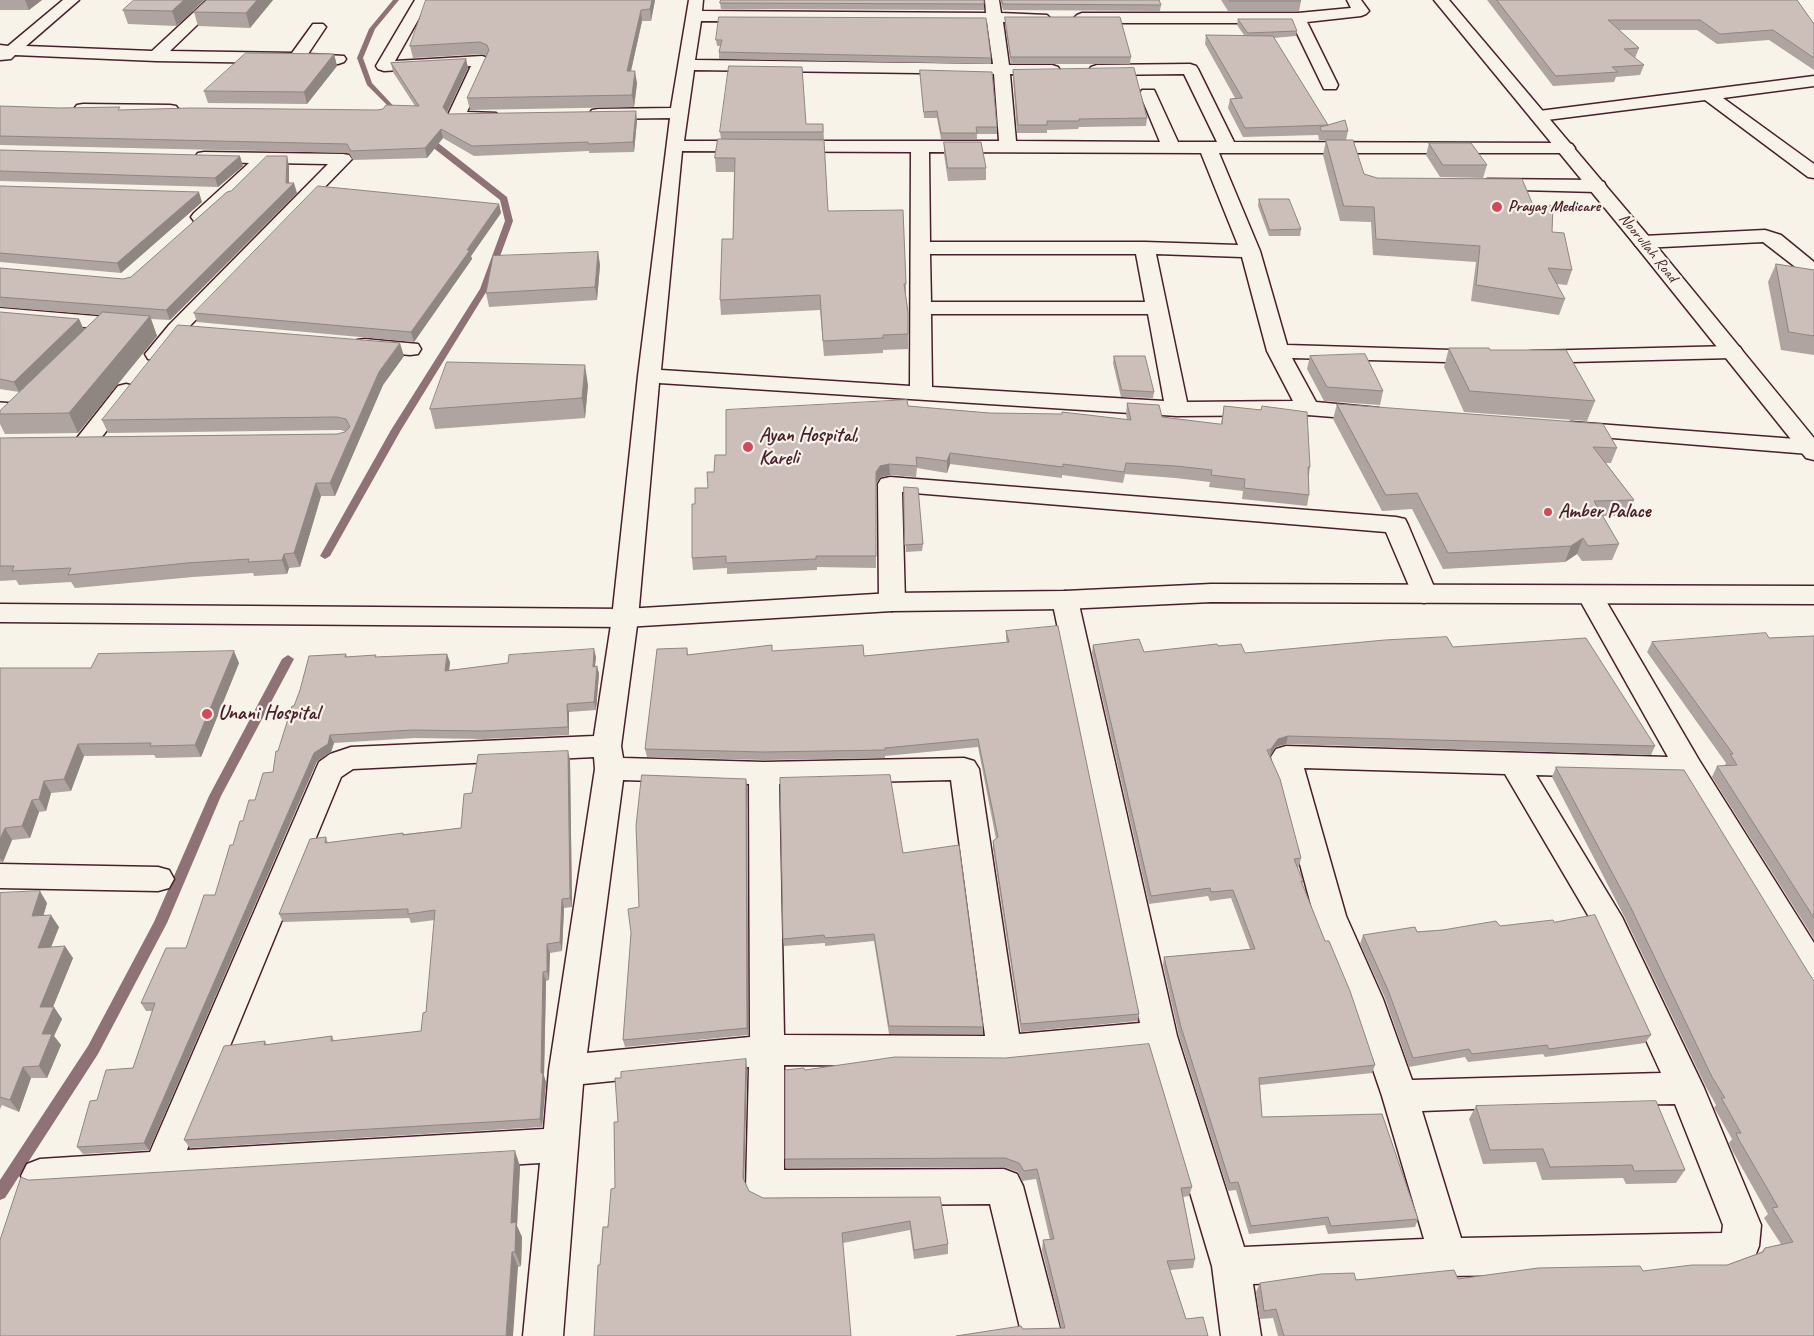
<!DOCTYPE html>
<html>
<head>
<meta charset="utf-8">
<style>
  body { margin:0 }
  canvas { display:block; background:#f7f3e8 }
</style>
</head>
<body>
<canvas width="1814" height="1336"></canvas>
<script>
const ctx = document.querySelector('canvas').getContext('2d');
ctx.lineJoin = 'round';
function fill(path, color) { ctx.fillStyle = color; ctx.fill(path, 'evenodd'); }
function trace(path, color, width, dash) { ctx.strokeStyle = color; ctx.lineWidth = width; ctx.lineCap = dash ? 'butt' : 'round'; ctx.setLineDash(dash || []); ctx.stroke(path); }
function write(font, color, halo, rows, align = 'center') {
  ctx.font = font + ' Caveat,sans-serif'; ctx.lineWidth = 4.5; ctx.setLineDash([]); ctx.textBaseline = 'middle'; ctx.strokeStyle = halo; ctx.fillStyle = color; for (const [text, x, y, turn = 0] of rows) {
    ctx.save(); ctx.translate(x, y); ctx.rotate((+turn || 0) * Math.PI / 180); ctx.textAlign = isNaN(turn) ? turn : align; if (halo) ctx.strokeText(text, 0, 0); ctx.fillText(text, 0, 0); ctx.restore();
  }
}
fill(new Path2D(`
  M393,0H399L375,29L363,58L372,83L401,114V116L399,117L367,85L357,58L369,29Z
  M422,135H428L507,197L513,221L488,289L401,430L330,556L325,559L320,556L391,430L480,289L505,221L500,200L422,139Z
  M288,655L294,659L221,796L167,923L98,1054L5,1198L0,1200V1180L88,1046L154,922L209,796L282,659Z`), '#8e7275');
const street = new Path2D(`
  M63,0H79L26,46L152,51L207,0H223L170,51L292,53L313,24H323L326,27L308,54L344,56L346,59L344,62L338,64L156,61L15,55L11,59L0,60V45L8,46Z
  M415,0H433L427,4L395,61L482,56L488,58L490,61L467,112L496,113L499,117L496,121L456,122L450,121L447,117L471,66L384,71L378,69L376,66Z
  M689,0H703L702,11L986,13L985,0H999L1001,13L1047,15L1050,18L1047,21L1042,23L1003,22L1009,65H1052L1058,67L1060,70L1058,73L1052,75L1010,74L1016,141L1160,142L1140,94L1142,90H1154L1156,94L1178,142H1217L1184,74L1097,75L1091,73L1089,70L1091,67L1097,65L1190,64L1196,66L1198,69L1234,142L1566,143L1572,144L1575,148L1572,152L1566,153H1219L1260,251L1287,345L1484,351L1492,352L1495,357L1492,362L1484,363L1292,358L1316,402L1379,408L1382,413L1379,418L1371,420L1308,415L1177,416L659,383L638,618L621,746L623,758L764,762L964,758L974,761L979,769L1019,1034L1140,1023L1052,600L1056,594L1065,591L1074,594L1078,600L1177,1036L1244,1247L1424,1239L1382,1096L1349,999L1314,916L1271,757L1276,749L1286,746L1668,757L1577,595L1581,589L1590,586L1599,589L1699,760L1814,943V985L1802,981L1680,779L1536,775L1622,917L1704,1088L1761,1225L1759,1246L1754,1259L1719,1272L1448,1276L1253,1284L1261,1336H1221L1212,1266L1148,1052L1004,1066L784,1065V1170L1004,1169L1017,1174L1023,1186L1062,1336H1022L990,1204L765,1206L752,1200L746,1188L749,1067L583,1084L563,1336H523L540,1163L40,1193L27,1188L21,1176L27,1164L40,1159L150,1152L319,762L330,754L351,747L594,736L612,618L638,376L670,118L598,119L592,118L589,114L592,110L598,109L671,108ZM701,21L987,22L993,64L695,60ZM694,70L994,74L999,141H684ZM682,151L911,152L910,386L661,370ZM929,152L1201,153L1238,245L1145,242H930ZM930,254H1136L1145,302H931ZM1156,254L1242,257L1267,351L1293,401L1187,402ZM931,314H1148L1164,401L932,387ZM594,757L595,769L549,1070L544,1129L187,1150L341,777L353,769ZM1304,768L1505,774L1592,922L1661,1073L1412,1080L1383,999L1346,916ZM623,780L749,784L750,1037L587,1053ZM951,780L985,1036L784,1035L779,784ZM1675,1104L1723,1225L1722,1233L1461,1238L1422,1111L1554,1106Z
  M1347,0H1361L1369,11L1366,14L1361,16L1307,22L1338,85L1336,89H1324L1322,85L1292,23H1082L1077,21L1074,18L1077,15L1082,13H1298L1351,8Z
  M1814,76V86L1723,98L1814,164V178L1808,177L1705,100L1539,121L1533,120L1530,116L1533,112L1539,111Z
  M83,104L170,105L176,106L179,110L176,114L170,115L77,113L74,109L77,105Z
  M204,152L343,154L349,155L352,159L183,333C173,346 166,363 148,359L145,354L169,325L328,164L270,163L208,221L201,223L194,221L191,217L194,213L249,163L198,161L195,157L198,153Z
  M1488,179L1597,180L1604,182L1606,186L1604,190L1597,192L1481,189L1479,185L1481,181Z
  M1765,230L1781,235L1814,262V278L1807,276L1763,242L1643,248L1636,246L1633,242L1636,238L1643,236Z
  M0,308L131,319L138,321L142,325L138,329L131,331L0,320Z
  M365,339L418,344L421,349L418,354L410,355L357,350L354,345L357,340Z
  M1732,346L1740,347L1743,352L1740,357L1732,358L1532,363L1524,362L1521,357L1524,352L1532,351Z
  M126,384L134,386L137,391L134,396L93,448L85,450L77,448L73,443L77,438L118,386Z
  M0,387L38,391L41,396L38,401L30,403L0,401Z
  M1571,422L1809,440L1814,441V453L1809,454L1563,434L1559,429L1563,424Z
  M890,477L1396,517L1405,519L1408,525L1437,594L1433,600L1424,603L1415,600L1386,532L902,492L905,602L901,608L892,611L883,608L879,602L878,484L881,479Z
  M0,864L158,867L169,870L174,879L169,888L158,891L0,888Z`);
const secondary = new Path2D(`
  M1434,0H1449L1650,238L1814,438V460L1806,458L1636,246Z
  M1211,584L1814,586V604L1211,602L1065,609L892,611L625,627L0,622V604L625,609L892,593L1065,591Z`);
trace(street, '#4a1f2b', 3);
trace(secondary, '#4a1f2b', 3);
fill(street, '#f7f3e8');
fill(secondary, '#f7f3e8');
fill(new Path2D(`
  M0,0H42L29,10H0Z
  M204,0L177,26L128,24L123,10Z
  M207,0H273L250,28L198,26L194,12Z
  M655,0L651,21H642L631,71L637,83L634,107L470,110L467,98L487,56L482,54L413,58L410,46Z
  M984,0V10L721,9L720,3Z
  M1000,0H1159L1161,5L1160,11L1003,10Z
  M1221,0H1300L1301,1L1299,11H1228Z
  M1487,0H1797L1814,24V70L1769,40L1717,44L1697,30H1619L1639,48L1635,58L1644,65L1640,75L1616,77L1614,82L1553,86Z
  M1005,17L1131,57L1130,64H1011L1005,24Z
  M1238,19L1297,31L1296,36L1274,38L1328,125L1348,131L1346,140L1364,174L1377,178L1533,205L1552,232L1572,270L1567,285L1557,284L1565,299L1559,315L1471,301L1476,262L1373,255L1371,222L1340,221L1323,155L1326,140H1319L1318,135L1243,137L1228,108L1230,99L1235,98L1205,44L1206,35H1244L1237,25Z
  M716,40L991,58V64L719,59V52L720,46H717Z
  M334,54L337,66L307,104L208,103L204,91Z
  M466,59L468,68L447,113L448,114L637,120L634,152L589,153V151L474,156L443,138L427,158L353,160L349,153L0,145V106L121,110H377L415,106L393,72L391,63Z
  M920,70L997,127V134H977V139H941L937,118H924Z
  M1013,70L1147,118L1146,126L1079,127L1078,129L1047,130V133H1017L1013,78Z
  M806,124H823L824,139H721L720,132Z
  M718,139L828,211L906,284V297L908,312V349L883,350V353L824,356L820,310L721,315L720,300L733,239L734,172H716L715,158Z
  M944,142L986,168V180L948,181L944,154Z
  M1429,143L1487,165L1483,178L1440,177L1426,155Z
  M0,150L243,166L218,187L0,181Z
  M289,166V183L297,193L170,320L151,319L157,336L78,433L5,434L0,424V411L100,315L0,307V268L123,279L131,277L231,191Z
  M0,186L202,202L121,273L0,262Z
  M1259,199L1301,229L1300,236H1269L1258,206Z
  M499,204L501,213L471,256L472,259L414,342L197,322L194,313Z
  M598,252L600,265L597,300L489,307L486,293Z
  M1776,264L1814,270V355L1781,350L1768,282Z
  M0,312L79,319L84,330L19,392L0,389Z
  M1449,348L1595,401L1587,421L1464,412L1444,367Z
  M404,356L383,385L335,496H321L300,567L289,568L287,574L254,576L253,573L193,577L75,588L71,582L19,585L16,580L0,581V438L337,434L346,432L341,430L108,433L102,420Z
  M1114,356L1154,392L1153,398L1121,397L1113,363Z
  M1310,356L1383,391L1380,405L1324,401L1307,369Z
  M588,385L585,418L435,429L430,409Z
  M1127,403L1162,417L1219,424H1221L1224,406L1310,467L1309,475V495L1307,506L1242,499L1243,491L1209,487L1210,482L1175,478L1125,474L1123,483L1062,475V478L950,464L947,473L917,468L916,477L890,475L881,477L876,483V568L817,567V570L727,574V568L693,570L692,558L695,504L708,488L714,472L726,455L908,406L989,413L1127,419L1126,415Z
  M1337,404L1617,448L1611,463H1606L1634,500L1627,516H1603L1619,544L1612,560L1582,561L1577,554L1565,562L1443,569L1412,509L1382,511L1333,419Z
  M904,487L923,544L922,551L906,552Z
  M1006,631L1139,1014L1138,1021L1021,1032L993,849V841L996,839L978,747L885,756V758L764,760L647,757L645,749L687,648L688,655L772,651L864,656L1007,643L1006,639Z
  M1814,636V939L1712,777L1717,766H1725V765L1726,763L1647,652L1652,642L1769,638Z
  M1093,645L1144,652L1218,646L1245,653L1453,647L1655,746L1651,755L1286,744L1275,747L1270,757L1301,858L1299,867H1297L1303,881L1302,884L1375,1065L1372,1073L1260,1085L1262,1117L1418,1219L1415,1227L1328,1234L1325,1225L1249,1234L1236,1190L1228,1191L1179,1036L1163,965L1164,957L1250,949L1231,898L1210,901L1208,896L1149,904L1092,653Z
  M346,654L347,657H377L450,662L449,670L596,657L595,666H597L599,674L596,710L569,712V735L484,739L415,738L334,743L331,752L317,761L149,1150L83,1154L77,1147L97,1100L133,1068L153,1011H146L141,1003L186,948L215,895L243,821L273,772L278,751L294,706Z
  M239,663L201,757L156,758L154,755L84,756L71,791L51,793L46,811L39,812L30,838L12,840L3,862H0V668H91Z
  M570,760L572,905V907L564,908L562,951L550,953L549,980L546,981L544,1076L546,1082L542,1127L190,1148L184,1140L265,1041L267,1045L332,1036L334,1041L421,1031L426,1012L435,920L411,923L409,918L283,922L279,914L326,837L328,843L403,833L404,834L461,828L472,793Z
  M1556,767L1808,972L1814,1336H1278L1273,1318L1260,1319L1256,1292L1260,1283L1356,1280L1458,1279L1643,1271L1727,1265L1761,1252L1765,1248L1781,1244L1764,1218L1768,1214L1732,1150L1729,1143L1732,1139L1716,1111L1714,1108L1716,1105L1706,1087L1625,918L1552,777Z
  M747,786L748,1035L625,1047L623,1040L639,907Z
  M903,853L983,1027V1034H889L874,941L825,946V943L784,946L783,939Z
  M0,893L47,903L43,916L59,927L51,947L73,958L53,1007L62,1019L54,1036L61,1045L47,1078H31L19,1112L2,1105L0,1109Z
  M1554,922L1651,1035L1645,1043L1545,1057L1543,1054L1468,1062L1465,1057L1409,1067L1385,998L1360,944L1363,935L1500,926Z
  M747,1069L744,1182L749,1191L763,1198L940,1197L948,1244V1254L914,1259L910,1230L843,1243L600,1265L615,1188L618,1122Z
  M805,1070L1192,1187L1189,1196L1183,1197L1195,1259L1193,1268L1170,1270L1186,1319L1208,1336L1023,1329L1061,1328L1042,1250L1043,1240H1050L1036,1179L1022,1181L1018,1172L1004,1167L786,1168L785,1159Z
  M1476,1106L1685,1170L1676,1183L1626,1184L1623,1178L1542,1180L1536,1162L1483,1164L1469,1119Z
  M520,1166L517,1226L522,1237L521,1266L518,1267L28,1180Z`), '#afa49f');
fill(new Path2D(`
  M25,0H42L29,10Z
  M184,0H204L177,26L172,11Z
  M257,0H273L250,28L246,13Z
  M652,0H655L651,21L650,9Z
  M641,10L642,21L628,84L627,71Z
  M334,54L337,66L307,104L304,92Z
  M466,59L468,68L445,116L443,107Z
  M635,71L637,83L634,107L632,95Z
  M636,111L637,120L634,152L633,142Z
  M441,129L443,138L427,158L425,148Z
  M240,156L243,166L218,187L215,178Z
  M287,156L289,166V188L294,183L297,193L170,320L166,310L286,183Z
  M199,192L202,202L121,273L117,263Z
  M499,204L501,213L471,256L472,259L414,342L411,332Z
  M598,252L600,265L597,300L595,287Z
  M150,316L157,336L78,433L69,413Z
  M79,319L84,330L19,392L14,382Z
  M400,343L404,356L383,385L335,496L330,483L379,372Z
  M585,365L588,385L585,418L582,398Z
  M950,453V464L947,473V461Z
  M889,464L890,475L881,477L876,483V568V472L880,466Z
  M316,483L321,496L300,567L294,553Z
  M1583,538L1577,554L1565,562L1571,546Z
  M284,554L289,568L287,574L282,560Z
  M594,649L596,657L594,674L593,667Z
  M234,651L239,663L201,757L195,745Z
  M447,654L450,662L448,679L445,671Z
  M597,666L599,674L596,710L594,702Z
  M567,704L569,712V735L568,727Z
  M330,735L334,743L331,752L317,761L149,1150L144,1143L314,753Z
  M1288,736L1286,744L1275,747L1269,758L1271,749L1278,739Z
  M78,744L84,756L71,791L64,779Z
  M568,751L570,760L572,907L570,898Z
  M746,779L747,786L748,1035L747,1028Z
  M44,781L51,793L46,811L39,799Z
  M32,800L39,812L30,838L22,826Z
  M5,828L12,840L3,862L0,858V839Z
  M40,891L47,903L40,928L32,916Z
  M562,899L564,908L562,951L560,942Z
  M51,915L59,927L46,960L38,948Z
  M547,944L550,953L549,980L547,971Z
  M65,946L73,958L48,1019L40,1007Z
  M543,972L546,981L544,1076L546,1082L542,1127L540,1119L541,1073Z
  M54,1007L62,1019L54,1036L61,1045L47,1078L39,1066L42,1034Z
  M746,1059L747,1069L744,1188L743,1178Z
  M23,1067L31,1078L19,1112L10,1100Z
  M515,1151L520,1166L517,1226L522,1237L521,1266L515,1252L511,1223Z
  M512,1252L518,1267L513,1336H506Z`), '#8f8682');
const building = new Path2D(`
  M134,0H184L172,11L123,10Z
  M207,0H257L246,13L194,12Z
  M426,0H652L650,9L641,10L627,71H635L632,95L467,98L489,50L487,45L480,42L410,46Z
  M721,0H984V4L720,3Z
  M1002,0H1159L1161,5L1003,4Z
  M1229,0H1300L1301,1H1230Z
  M1497,0H1797L1814,24V58L1773,30L1720,34L1700,20H1608L1639,48L1624,49L1644,65L1612,67L1618,72L1556,76Z
  M719,17L986,18L991,58L719,52L722,40H716Z
  M1005,17H1120L1131,57H1011Z
  M1238,19H1292L1297,31L1248,33Z
  M1206,35L1273,36L1328,125L1345,120L1348,131H1321L1320,127L1328,125L1245,128L1230,99L1242,98Z
  M246,53L334,54L304,92L204,91Z
  M466,59L443,107L448,114L636,111L633,142L588,144V142L472,146L441,129L425,148L351,151L347,144L0,136V106L59,108L120,107L118,110L191,108L377,110L383,109L386,105L419,106L391,63Z
  M729,66L802,67L806,124H823V132H720Z
  M1134,68L1147,118L1079,119V121H1047V125H1018L1013,70Z
  M920,70L992,72L997,127H976L977,133H941L937,111L924,112Z
  M718,139L824,140L828,211L903,210L906,284H904L908,312V334L883,335V338L823,341L820,295L720,300L722,239H733L735,158H715Z
  M1326,140H1353L1364,174L1377,178L1522,179L1533,205L1553,206L1552,232L1564,233L1572,270L1548,268L1565,299L1476,285L1480,246L1376,239L1374,207L1344,206Z
  M944,142H981L986,168H948Z
  M1429,143H1471L1487,165H1443Z
  M0,150L240,156L215,178L0,171Z
  M267,156H287L286,183H294L166,310L0,297V268L123,279L131,277L227,192L231,191Z
  M0,186L199,192L117,263L0,253Z
  M318,186L499,204L467,250H470L411,332L194,313Z
  M1259,199H1289L1301,229L1270,230Z
  M598,252L595,287L486,293L493,256Z
  M1776,264L1814,270V336L1789,332Z
  M0,312L79,319L14,382L0,379Z
  M103,312L150,316L69,413L0,414V411Z
  M178,325L400,343L379,372L330,483H316L294,553L284,554L282,560L248,562L249,559L187,563L68,575L71,568L12,571L14,566H0V438L337,434L345,432L350,427L346,419L337,417L102,420Z
  M1449,348H1489L1490,350H1566L1595,401L1470,391Z
  M1365,354L1383,391L1327,387L1310,356Z
  M1114,356H1145L1154,392L1122,390Z
  M447,362L585,365L582,398L430,409Z
  M907,400L908,406L989,413L1062,414V412L1131,420L1127,403L1159,405L1162,417L1219,424H1222L1224,406L1261,410L1262,406L1307,412L1310,467H1308L1309,495L1244,488L1245,479L1211,475L1212,470L1176,466L1126,463L1124,472L1063,464V467L950,453L947,461L916,457L917,466L889,464L880,466L876,472V556H816V559L726,563V556L692,558V504H695V488H708L707,472H714L715,455H726V410Z
  M1337,404L1603,424L1617,448L1593,447L1634,500L1594,501L1619,544L1588,546L1583,538L1571,546L1448,553L1417,493L1386,495Z
  M904,487L918,488L923,544L905,545Z
  M1058,626L1139,1014L1021,1024L993,841L998,837L978,739L885,748V750L763,752L645,749L657,649L687,648V655L772,645V651L863,645L864,656L1009,642L1006,631Z
  M1766,633L1769,638L1814,636V918L1717,766L1737,765L1730,754H1733L1652,642Z
  M1447,637L1453,647L1586,638L1655,746L1288,736L1278,739L1271,749L1267,750L1280,779L1301,858L1294,859L1303,881H1301L1325,941H1329L1350,991L1375,1065L1259,1078L1262,1117L1382,1114L1418,1219L1331,1226L1328,1217L1251,1226L1238,1182L1230,1183L1181,1027L1164,957L1255,949L1233,890L1211,892L1210,888L1151,896L1093,645L1139,639L1144,652L1217,644L1218,646L1241,644L1245,653L1385,640Z
  M594,649L593,667L597,666L594,702L567,704L568,727L482,731L412,730L330,735L328,744L314,753L144,1143L77,1147L90,1101L97,1100L106,1070L133,1068L155,1003H141L166,948H186L204,895H215L230,845H233L240,821H243L249,800H255L263,773L273,772L276,751H278L292,706H294L300,690L309,656L346,654L345,657L376,655L375,657L447,654L445,671L508,663L509,655Z
  M234,651L195,745L150,746L151,743L78,744L64,779L44,781L39,799L32,800L22,826L5,828L0,839V668H91L98,654Z
  M568,751L570,896V898L562,899L560,942L547,944V971L543,972L541,1073H543L540,1119L184,1140L224,1046L265,1041L264,1045L332,1036L331,1041L421,1031L423,1013L426,1012L435,910L408,914V909L279,914L310,839L326,837L325,843L403,833V835L461,828L464,794L472,793L478,755Z
  M1556,767L1684,770L1808,972L1814,981V1336H1284L1276,1309L1264,1311L1260,1283L1321,1274L1354,1273L1356,1280L1454,1270L1458,1279L1538,1268L1640,1266L1643,1271L1692,1265H1727L1763,1252L1765,1248L1793,1242L1772,1208L1778,1207L1739,1140L1736,1133H1741L1723,1101L1721,1098H1725L1712,1077L1631,908Z
  M642,775L746,779L747,1028L623,1040L631,933L628,909L639,907L636,826Z
  M890,775L903,853L959,845L983,1027L889,1026L874,934L825,938L824,935L783,939L780,778Z
  M40,891L32,916L51,915L38,948L65,946L40,1007H54L42,1034H52L39,1066L23,1067L10,1100L0,1097V893Z
  M1595,915L1651,1035L1549,1049L1547,1045L1472,1054L1469,1049L1413,1058L1388,990L1363,935L1415,927L1417,932L1443,930L1496,921L1500,926L1553,920L1554,922Z
  M1149,1044L1192,1187L1181,1188L1195,1259L1167,1261L1186,1319L1203,1317L1208,1336H956L1021,1326L1023,1329L1065,1328L1043,1240L1054,1239L1037,1169L1024,1171L1019,1163L1005,1158L785,1159V1070L804,1068L805,1070L895,1057L1005,1058Z
  M746,1059L743,1178L749,1191L763,1198L940,1197L948,1244L914,1250L910,1221L842,1233L851,1336H594L598,1265H600L603,1227H608L611,1189L615,1188L614,1122H618L615,1078H621V1072Z
  M1656,1101L1685,1170L1634,1171L1632,1165L1550,1167L1543,1149L1490,1150L1476,1106Z
  M515,1151L511,1223L516,1222L515,1252H512L506,1336H0V1240L21,1177L28,1180Z`);
fill(building, '#ccbfb9');
trace(building, '#8f8682', 1);
for (const [x, y, r, color] of [
  [1497,207,6,"#d1495b"],
  [748,447,6,"#d1495b"],
  [1548,512,5,"#d1495b"],
  [207,714,6,"#d1495b"]
]) { const dot = new Path2D(); dot.arc(x, y, r, 0, 2 * Math.PI); ctx.fillStyle = color; ctx.fill(dot); trace(dot, '#f7f3e8', 2); }
write('bold 16px', '#4a1f2b', '#f7f3e8', [
  ["Prayag Medicare",1508,207]
], 'left');
write('16px', '#4a1f2b', '#f7f3e8', [
  ["Noorullah Road",1648,248,51]
]);
write('bold 20px', '#4a1f2b', '#f7f3e8', [
  ["Ayan Hospital,",759,436],
  ["Kareli",759,459],
  ["Amber Palace",1558,512],
  ["Unani Hospital",218,714]
], 'left');
</script>
</body>
</html>
